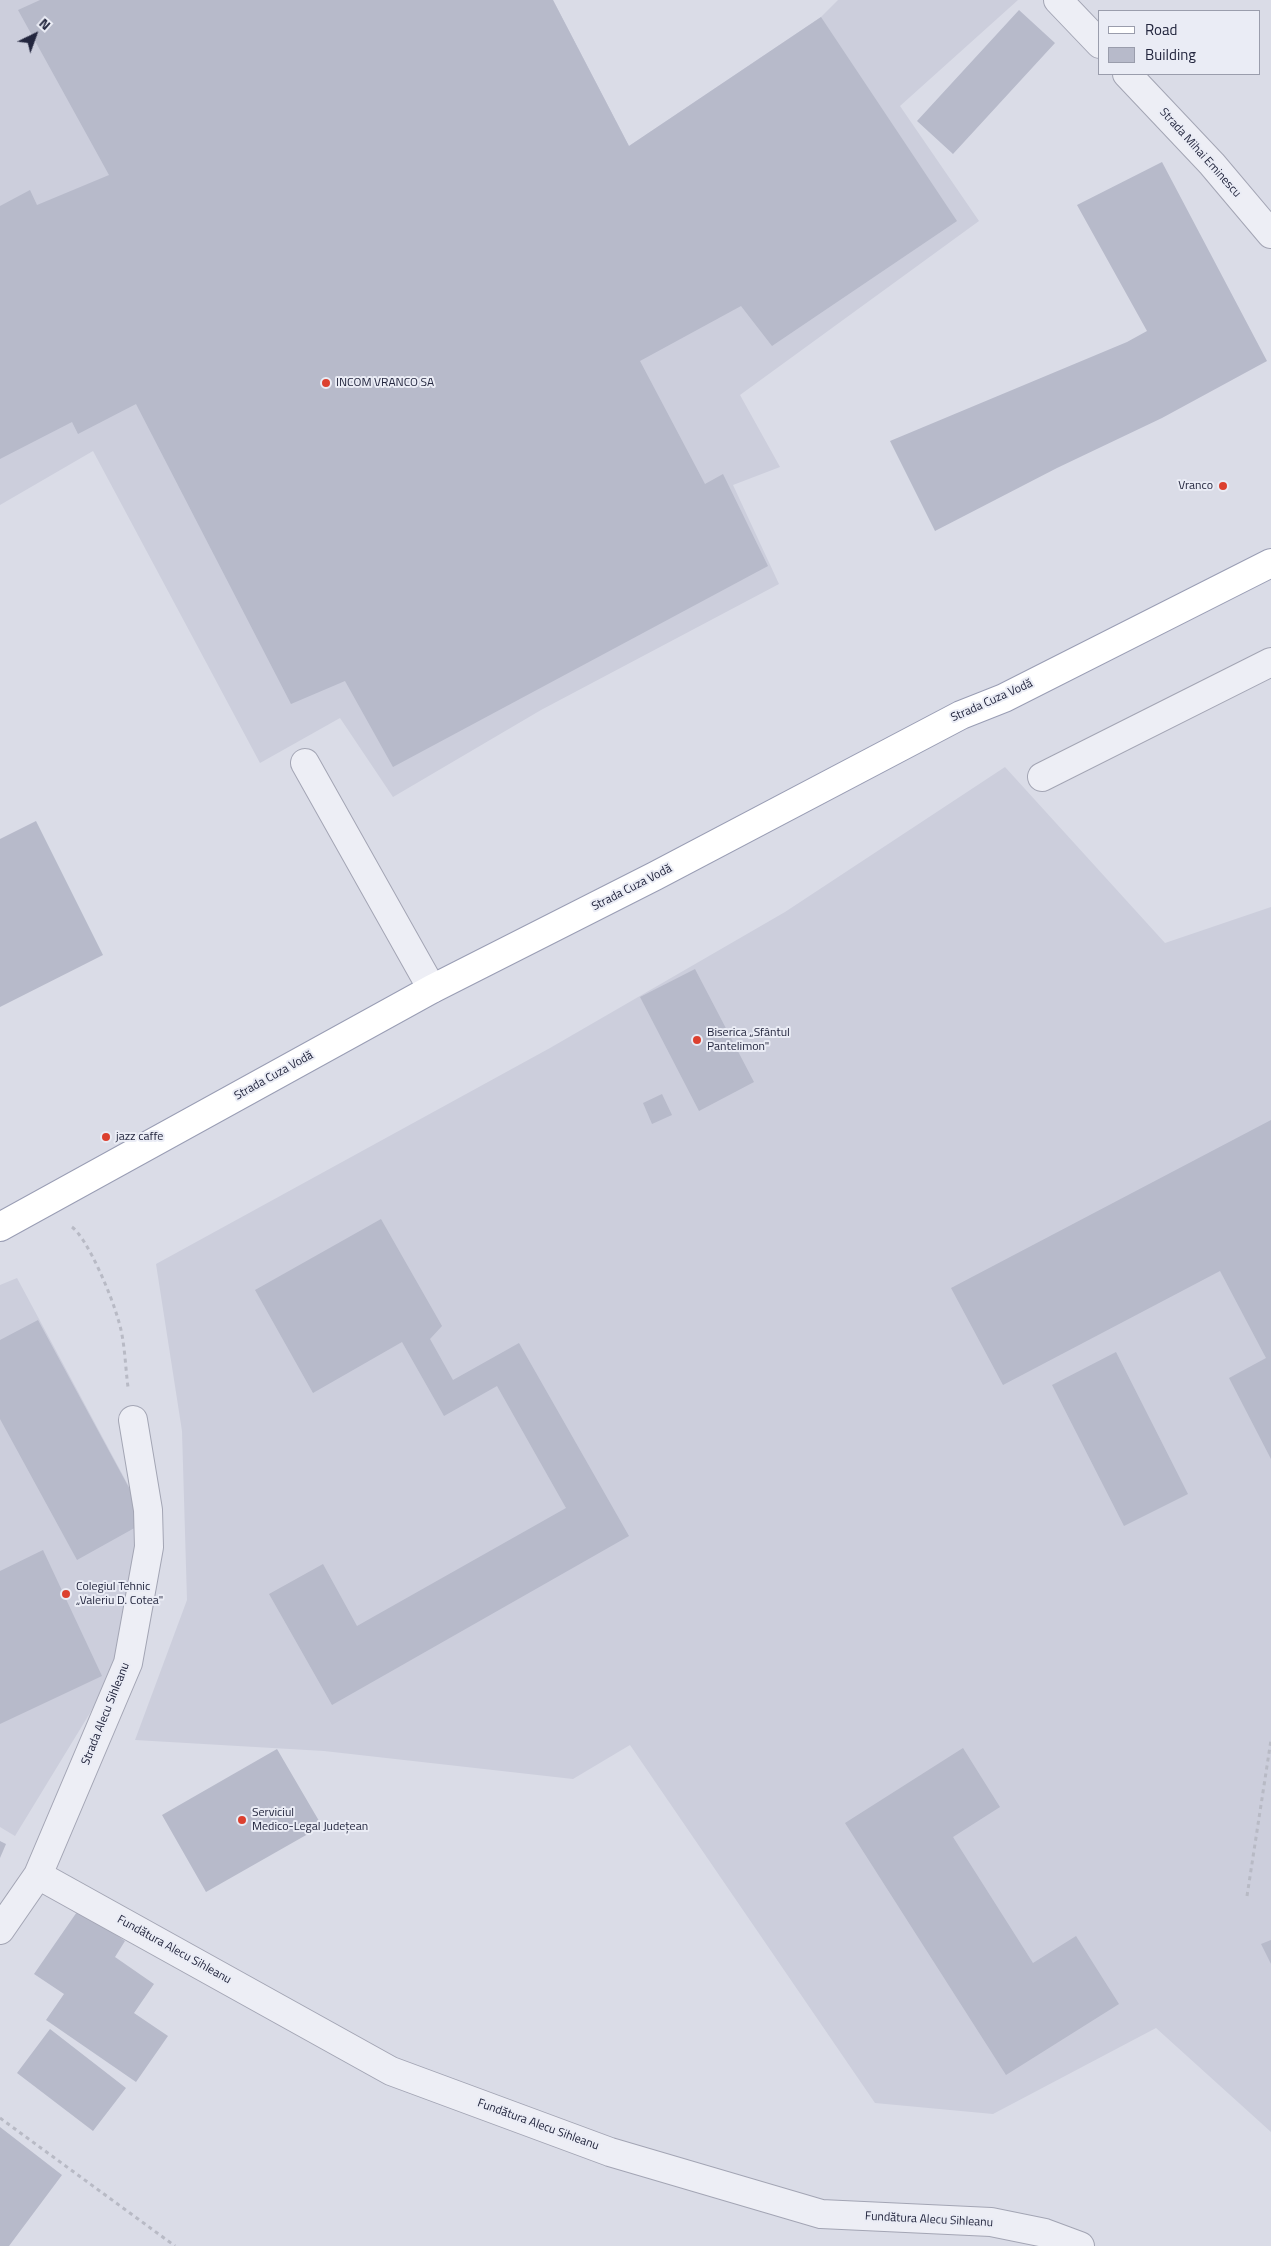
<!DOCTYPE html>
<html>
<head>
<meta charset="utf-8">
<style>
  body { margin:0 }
  #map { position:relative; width:1271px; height:2246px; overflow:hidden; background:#dadce7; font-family:"Titillium Web",sans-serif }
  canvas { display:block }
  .legend { position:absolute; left:1098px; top:10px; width:162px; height:65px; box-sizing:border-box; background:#eaecf5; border:1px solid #9a9dac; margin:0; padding:6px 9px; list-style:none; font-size:15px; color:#23263e }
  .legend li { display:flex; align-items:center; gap:10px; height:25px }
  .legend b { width:25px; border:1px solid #9a9dac }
  .north { position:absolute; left:10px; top:10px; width:50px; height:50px; -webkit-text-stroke:4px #eaecf5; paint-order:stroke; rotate:42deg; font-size:14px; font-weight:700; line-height:20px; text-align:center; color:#23263e }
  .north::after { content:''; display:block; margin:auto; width:18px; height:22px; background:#23263e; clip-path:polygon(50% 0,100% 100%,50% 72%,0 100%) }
</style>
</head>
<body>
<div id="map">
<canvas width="1271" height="2246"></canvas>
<ul class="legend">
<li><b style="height:6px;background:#fff"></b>Road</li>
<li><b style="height:14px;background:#b7baca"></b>Building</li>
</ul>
<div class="north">N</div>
</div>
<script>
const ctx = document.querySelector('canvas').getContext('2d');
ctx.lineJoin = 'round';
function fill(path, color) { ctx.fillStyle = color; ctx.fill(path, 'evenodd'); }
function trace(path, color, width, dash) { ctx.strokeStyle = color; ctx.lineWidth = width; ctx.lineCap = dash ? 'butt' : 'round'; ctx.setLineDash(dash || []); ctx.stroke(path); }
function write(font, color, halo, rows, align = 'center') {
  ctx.font = font + ' "Titillium Web",sans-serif'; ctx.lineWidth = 4; ctx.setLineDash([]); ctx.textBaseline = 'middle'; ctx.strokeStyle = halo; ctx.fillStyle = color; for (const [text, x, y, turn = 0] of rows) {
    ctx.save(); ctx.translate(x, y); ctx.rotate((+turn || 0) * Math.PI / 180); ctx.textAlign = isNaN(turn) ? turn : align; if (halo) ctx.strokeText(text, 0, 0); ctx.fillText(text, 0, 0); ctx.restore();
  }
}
fill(new Path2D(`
  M0,0H553L629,146L821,17L838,0H1018L900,106L979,221L740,395L780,467L733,485L779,584L541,710L393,797L340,718L260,763L93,451L0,505Z
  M1005,767L1165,943L1271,907V2132L1156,2028L993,2114L875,2103L630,1745L573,1779L324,1751L135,1740L187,1600L182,1431L156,1264L550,1048L785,912Z
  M17,1278L148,1522L118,1667L15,1836L0,1827V1285Z`), '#cccedc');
fill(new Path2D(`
  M40,0H553L629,146L821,17L957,221L772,346L741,306L640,361L705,484L723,474L768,566L393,767L345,681L291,704L136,404L78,434L72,422L0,459V206L30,190L37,205L109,175L18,10Z
  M1019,10L1055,43L953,154L917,121Z
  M1162,162L1267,361L1162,418L1057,468L935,531L890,441L1127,342L1147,331L1077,205Z
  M36,821L103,955L0,1007V839Z
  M695,969L754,1082L699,1111L640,997Z
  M662,1094L672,1115L652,1124L643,1103Z
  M1271,1120V1459L1229,1378L1266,1358L1220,1271L1003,1385L951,1288Z
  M381,1219L442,1326L430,1339L453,1380L519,1343L629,1536L332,1705L269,1594L323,1564L357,1626L566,1508L497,1386L444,1416L402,1342L313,1393L255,1290Z
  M38,1320L147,1521L77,1560L0,1419V1340Z
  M1116,1352L1188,1494L1124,1526L1052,1385Z
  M43,1550L102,1676L0,1724V1571Z
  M963,1748L1000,1807L953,1837L1033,1963L1076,1936L1119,2004L1006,2075L845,1823Z
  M277,1749L322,1826L206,1892L162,1815Z
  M0,1841L6,1844L0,1858Z
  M79,1909L125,1941L115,1957L154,1984L134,2013L168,2036L136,2082L46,2020L64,1994L34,1974Z
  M1271,1940V1964L1261,1944Z
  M50,2029L126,2088L93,2131L17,2073Z
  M0,2127L62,2175L9,2246H0Z`), '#b7baca');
const minor = new Path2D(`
  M1058,0L1100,44
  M1127,74L1212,164L1271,234
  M305,763L432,989
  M1042,777L1271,662
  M38,1875L391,2071L610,2152L821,2214L991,2222L1045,2233L1080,2246
  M0,1930L38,1875L128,1663L149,1547L148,1510L133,1420`);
const major = new Path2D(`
  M0,1227L432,989L655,876L961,715L1004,698L1271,563`);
trace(minor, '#a3a5b4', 30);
trace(major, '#999db4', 30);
trace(new Path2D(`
  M72,1227C88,1239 112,1297 118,1319C125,1340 125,1365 128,1387
  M1247,1896L1271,1740
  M0,2118L175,2246`), '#b8bac5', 3, [4, 4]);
trace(minor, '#edeef5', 28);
trace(major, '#fff', 28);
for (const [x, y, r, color] of [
  [326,383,5,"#dc402f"],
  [1223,486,5,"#dc402f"],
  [697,1040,5,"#dc402f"],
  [106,1137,5,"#dc402f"],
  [66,1594,5,"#dc402f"],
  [242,1820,5,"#dc402f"]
]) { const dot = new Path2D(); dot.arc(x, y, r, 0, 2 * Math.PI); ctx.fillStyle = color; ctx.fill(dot); trace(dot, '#eaecf5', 2); }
write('12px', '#23263e', '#eaecf5', [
  ["Strada Mihai Eminescu",1200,153,48],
  ["Strada Cuza Vodă",992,701,-24],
  ["Strada Cuza Vodă",632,888,-27],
  ["Strada Cuza Vodă",274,1076,-29],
  ["Strada Alecu Sihleanu",106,1714,-68],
  ["Fundătura Alecu Sihleanu",174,1950,29],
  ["Fundătura Alecu Sihleanu",538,2125,20],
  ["Fundătura Alecu Sihleanu",929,2220,3]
]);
write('12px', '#23263e', '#eaecf5', [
  ["INCOM VRANCO SA",336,383],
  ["Vranco",1213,486,"right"],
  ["Biserica „Sfântul",707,1033],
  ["Pantelimon\"",707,1047],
  ["jazz caffe",116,1137],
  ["Colegiul Tehnic",76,1587],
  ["„Valeriu D. Cotea\"",76,1601],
  ["Serviciul",252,1813],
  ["Medico-Legal Județean",252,1827]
], 'left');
</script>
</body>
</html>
